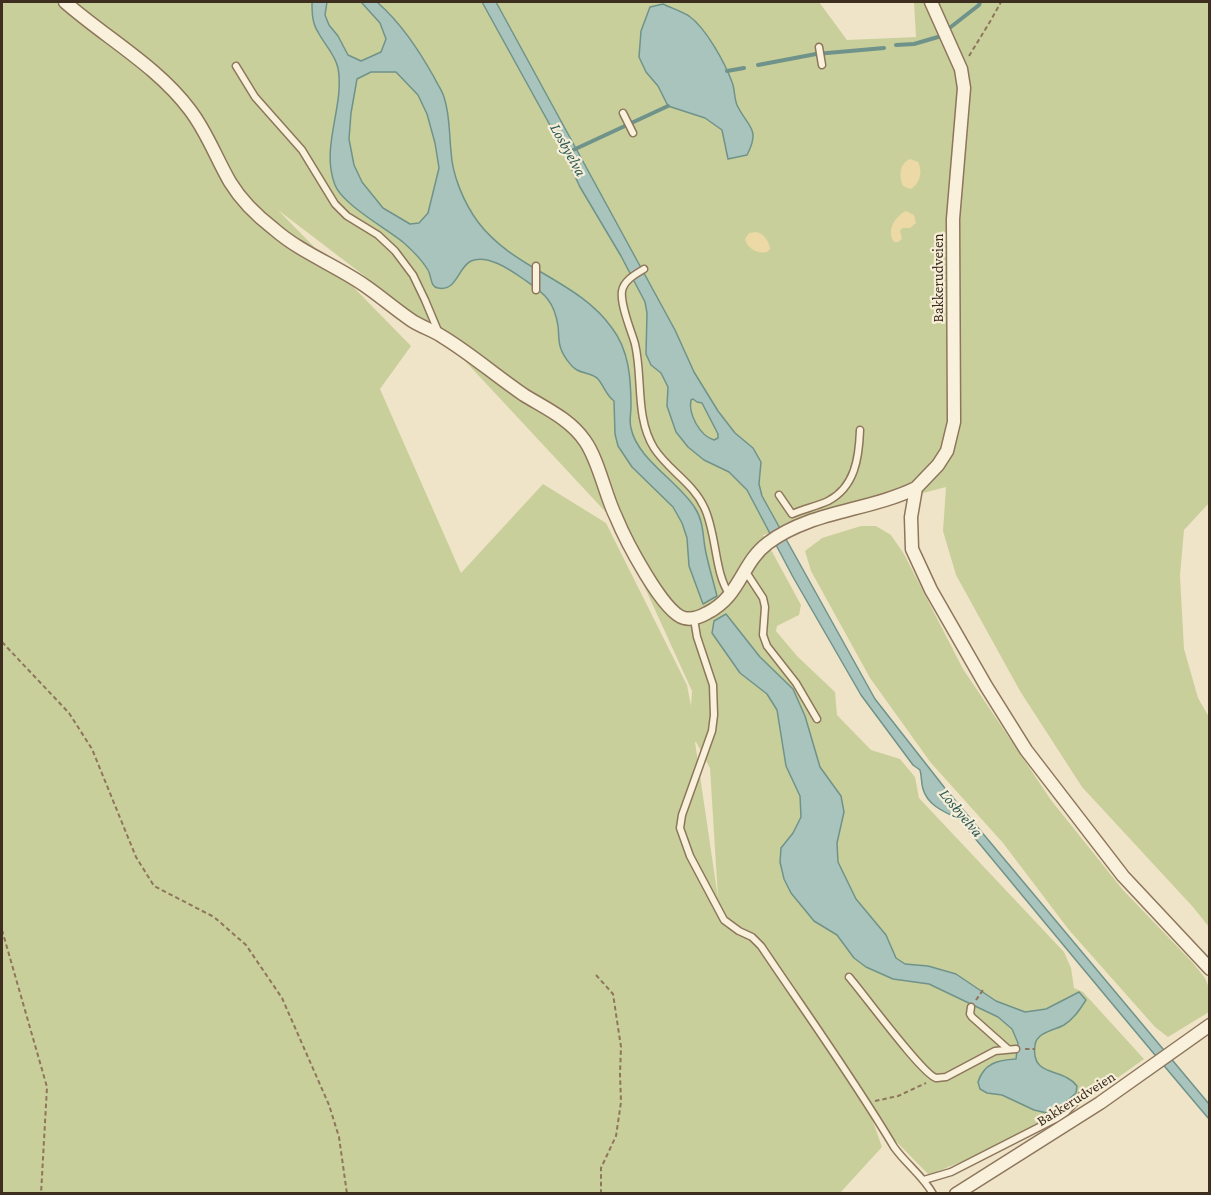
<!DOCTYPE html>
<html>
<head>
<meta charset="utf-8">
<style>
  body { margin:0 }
  #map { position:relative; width:1211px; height:1195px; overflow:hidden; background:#f0e4c8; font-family:"Crimson Pro",serif }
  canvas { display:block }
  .frame { position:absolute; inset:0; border:3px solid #3d2e20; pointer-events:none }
</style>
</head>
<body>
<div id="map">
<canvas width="1211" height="1195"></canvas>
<div class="frame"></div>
</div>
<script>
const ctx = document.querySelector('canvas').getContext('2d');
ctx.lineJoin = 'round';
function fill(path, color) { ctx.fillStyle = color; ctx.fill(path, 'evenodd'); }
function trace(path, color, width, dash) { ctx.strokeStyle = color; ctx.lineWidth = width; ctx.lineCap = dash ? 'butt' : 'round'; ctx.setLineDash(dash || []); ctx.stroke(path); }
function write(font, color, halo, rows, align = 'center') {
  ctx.font = font + ' "Crimson Pro",serif'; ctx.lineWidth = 4.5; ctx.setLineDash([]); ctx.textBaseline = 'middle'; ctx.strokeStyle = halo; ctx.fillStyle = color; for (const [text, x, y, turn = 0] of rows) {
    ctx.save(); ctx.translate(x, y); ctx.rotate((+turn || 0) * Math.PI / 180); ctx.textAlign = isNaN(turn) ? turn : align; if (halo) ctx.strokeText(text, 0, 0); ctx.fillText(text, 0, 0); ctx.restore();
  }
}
fill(new Path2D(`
  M2,2H819L847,40L916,37L914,2H1209L1210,502L1184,530L1180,576L1184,649L1198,698L1209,717V927L1193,907L1082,787L1020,691L956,575L943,531L946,487L763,535L801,605L799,615L777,626L776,631L797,656L835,692L837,715L871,750L900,759L915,777L919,798L1064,952L1071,968L1074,988L1083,992L1144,1059L1053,1124L929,1175L871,1116L882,1147L840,1193L2,1194ZM278,210L438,332L615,522L692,691L691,706L687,685L606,523L543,484L461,573L380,389L411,346ZM696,742L710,768L718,898L695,742Z
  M861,526H876L891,535L904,554L963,669L1051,800L1123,890L1193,963L1205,978L1209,988V1012L1168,1037L1155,1027L1069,930L1003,843L931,763L870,678L811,571L805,551L822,538Z`), '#c9cf9b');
fill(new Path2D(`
  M910,159L918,162C923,171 920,185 910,189L903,186C899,176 899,164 910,159Z
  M906,211L914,215L916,223L910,228H902L900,231L902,239L898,242H894C886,231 895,216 906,211Z
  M757,232C765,235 769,241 770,249L767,252C757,254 747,248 745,239L749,233Z`), '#ecd9a5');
const water = new Path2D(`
  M312,2H327L325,15L329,25L338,36L348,55L361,61L381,52L386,39L380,23L361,2H377C401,23 418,49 434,77C437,84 442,90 444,97C450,115 449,132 451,151C452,175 464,203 478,222C513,269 578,280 612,328C629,350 631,379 631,406C631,413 629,421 631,428C637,459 679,482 695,508C703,520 703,535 705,548C708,564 713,580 717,596L703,604L689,566L687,538L682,523L673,507L632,467L618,446L615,434L614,401C606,395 604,386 598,379C593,373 584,374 577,370C571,367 563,355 561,349C558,342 559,333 558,326C554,299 543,293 522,278C509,269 487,254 471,261C458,267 457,292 438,288C430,287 432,277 428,270C422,260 413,251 404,243C387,229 342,204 335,185C320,147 345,106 338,68C335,54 324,44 318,32C312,23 312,12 312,2ZM371,72H396L418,95L427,114L435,143L439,168L428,213L419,223L410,224L383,208L362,182L354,165L349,139L351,113L357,79Z
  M482,2H496L675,330L694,372L718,411L735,433L753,448L761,462L759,484L762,496L875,699L944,787L1209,1104V1119C1125,1020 1042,919 959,819C945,812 928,806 923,789C921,783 922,777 920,770L913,765L861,695L793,577L747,490L729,472L704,460L688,447L676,432L667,406L668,387L661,373L651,365L646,354L647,313L645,302L621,256L580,187L556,136ZM693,399L697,402L702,403L718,434V438L714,440C700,436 688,414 691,400Z
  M663,4C671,8 681,11 689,16C706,28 725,63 732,82C735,89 734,98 737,105C748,128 761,128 747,155L728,159L722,130L705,118L668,106L658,86L646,72L639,57L641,31L650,7Z
  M726,614L760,657L793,689L805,716L820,767L841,796L844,812L837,843L838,862L856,899L886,935L896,958L905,964L928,966L956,974L996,1001L1025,1012L1046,1009L1079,992L1086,1000C1080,1009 1074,1019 1064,1025C1055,1030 1037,1032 1035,1045C1030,1078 1063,1067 1077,1086L1076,1093L1057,1110L1047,1113L1034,1110L1002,1095L987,1093L980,1089L978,1082C984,1063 998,1060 1016,1059L1018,1043L1012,1029L998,1017L929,984L893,979L866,967L854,958L837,935L814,921L791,893L784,879L780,862L781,848L793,833L801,817L800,796L786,766L777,710L767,694L740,673L712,633L714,621Z`);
fill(water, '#a9c4bc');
trace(water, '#6f938a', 1.5);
trace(new Path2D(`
  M896,45L914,44L938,37L979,5L980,2
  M758,65L816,54L884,48
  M727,71L744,68
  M571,151L668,106`), '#6f938a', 4);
const lane = new Path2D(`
  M819,47L822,65
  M236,66L255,97L302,150L335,204L347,216L378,235L395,251L413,275L425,300L438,331
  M623,113L633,133
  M644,269C636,274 624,280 622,291C620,305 631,330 635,344C643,378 635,417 654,448C668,470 693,483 704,507C717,533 714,574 730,595
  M536,290V266
  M779,495L792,514C804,509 817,506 828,501C855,487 859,458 860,430
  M746,572L763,598L765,607L763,635L767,646L796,683L817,719
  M694,619L697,637L713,685L714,715L712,731L682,815L680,828L690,856L724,920L739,931L752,937L761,946C806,1013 853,1078 894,1147C906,1164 923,1176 933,1194
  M849,977C863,993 922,1074 936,1078C938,1078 944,1077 946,1077L995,1051L1016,1049
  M971,1007L970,1014L972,1017L1008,1049
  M924,1180L951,1172L1057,1118L1066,1112L1083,1094`);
const street = new Path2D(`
  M65,2C106,38 157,66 190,110C207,132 216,158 230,182C241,200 257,216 274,229C300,252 335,265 364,285C380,296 395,309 411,320C421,327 433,330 443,337C471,354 496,376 524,395C545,408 570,419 585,441C599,461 605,495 616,517C625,539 663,613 684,618C692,620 700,617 707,613C741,596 741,563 768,543C810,511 869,511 916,488
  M931,2L961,69L964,88L953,219L954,422L947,451L938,465L916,488L911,517L912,549L931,590L986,686L1026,750L1123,876L1210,969
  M956,1194L1100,1103L1210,1025`);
trace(lane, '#8d765c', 9);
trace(street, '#8d765c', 15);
trace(new Path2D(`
  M969,56L991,20L1001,2
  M2,642L69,713L92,749L136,857L154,886L214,917L246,945L282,998L329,1105L339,1137L347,1194
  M2,930L47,1087L41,1194
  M596,975L613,994L621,1047L620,1074L621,1102L616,1136L601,1168V1194
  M976,1000L983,990
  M1025,1049H1035
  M875,1101L898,1096L926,1083`), '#8d765c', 2, [4.5, 3]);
trace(lane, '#faf1dc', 6);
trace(street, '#faf1dc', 12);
write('15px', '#3d2e20', '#f7eed8', [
  ["Bakkerudveien",938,278,-90],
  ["Bakkerudveien",1076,1099,-32]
]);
write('italic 16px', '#2f5d5a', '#f7eed8', [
  ["Losbyelva",568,150,61],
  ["Losbyelva",961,813,50]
]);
</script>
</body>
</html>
